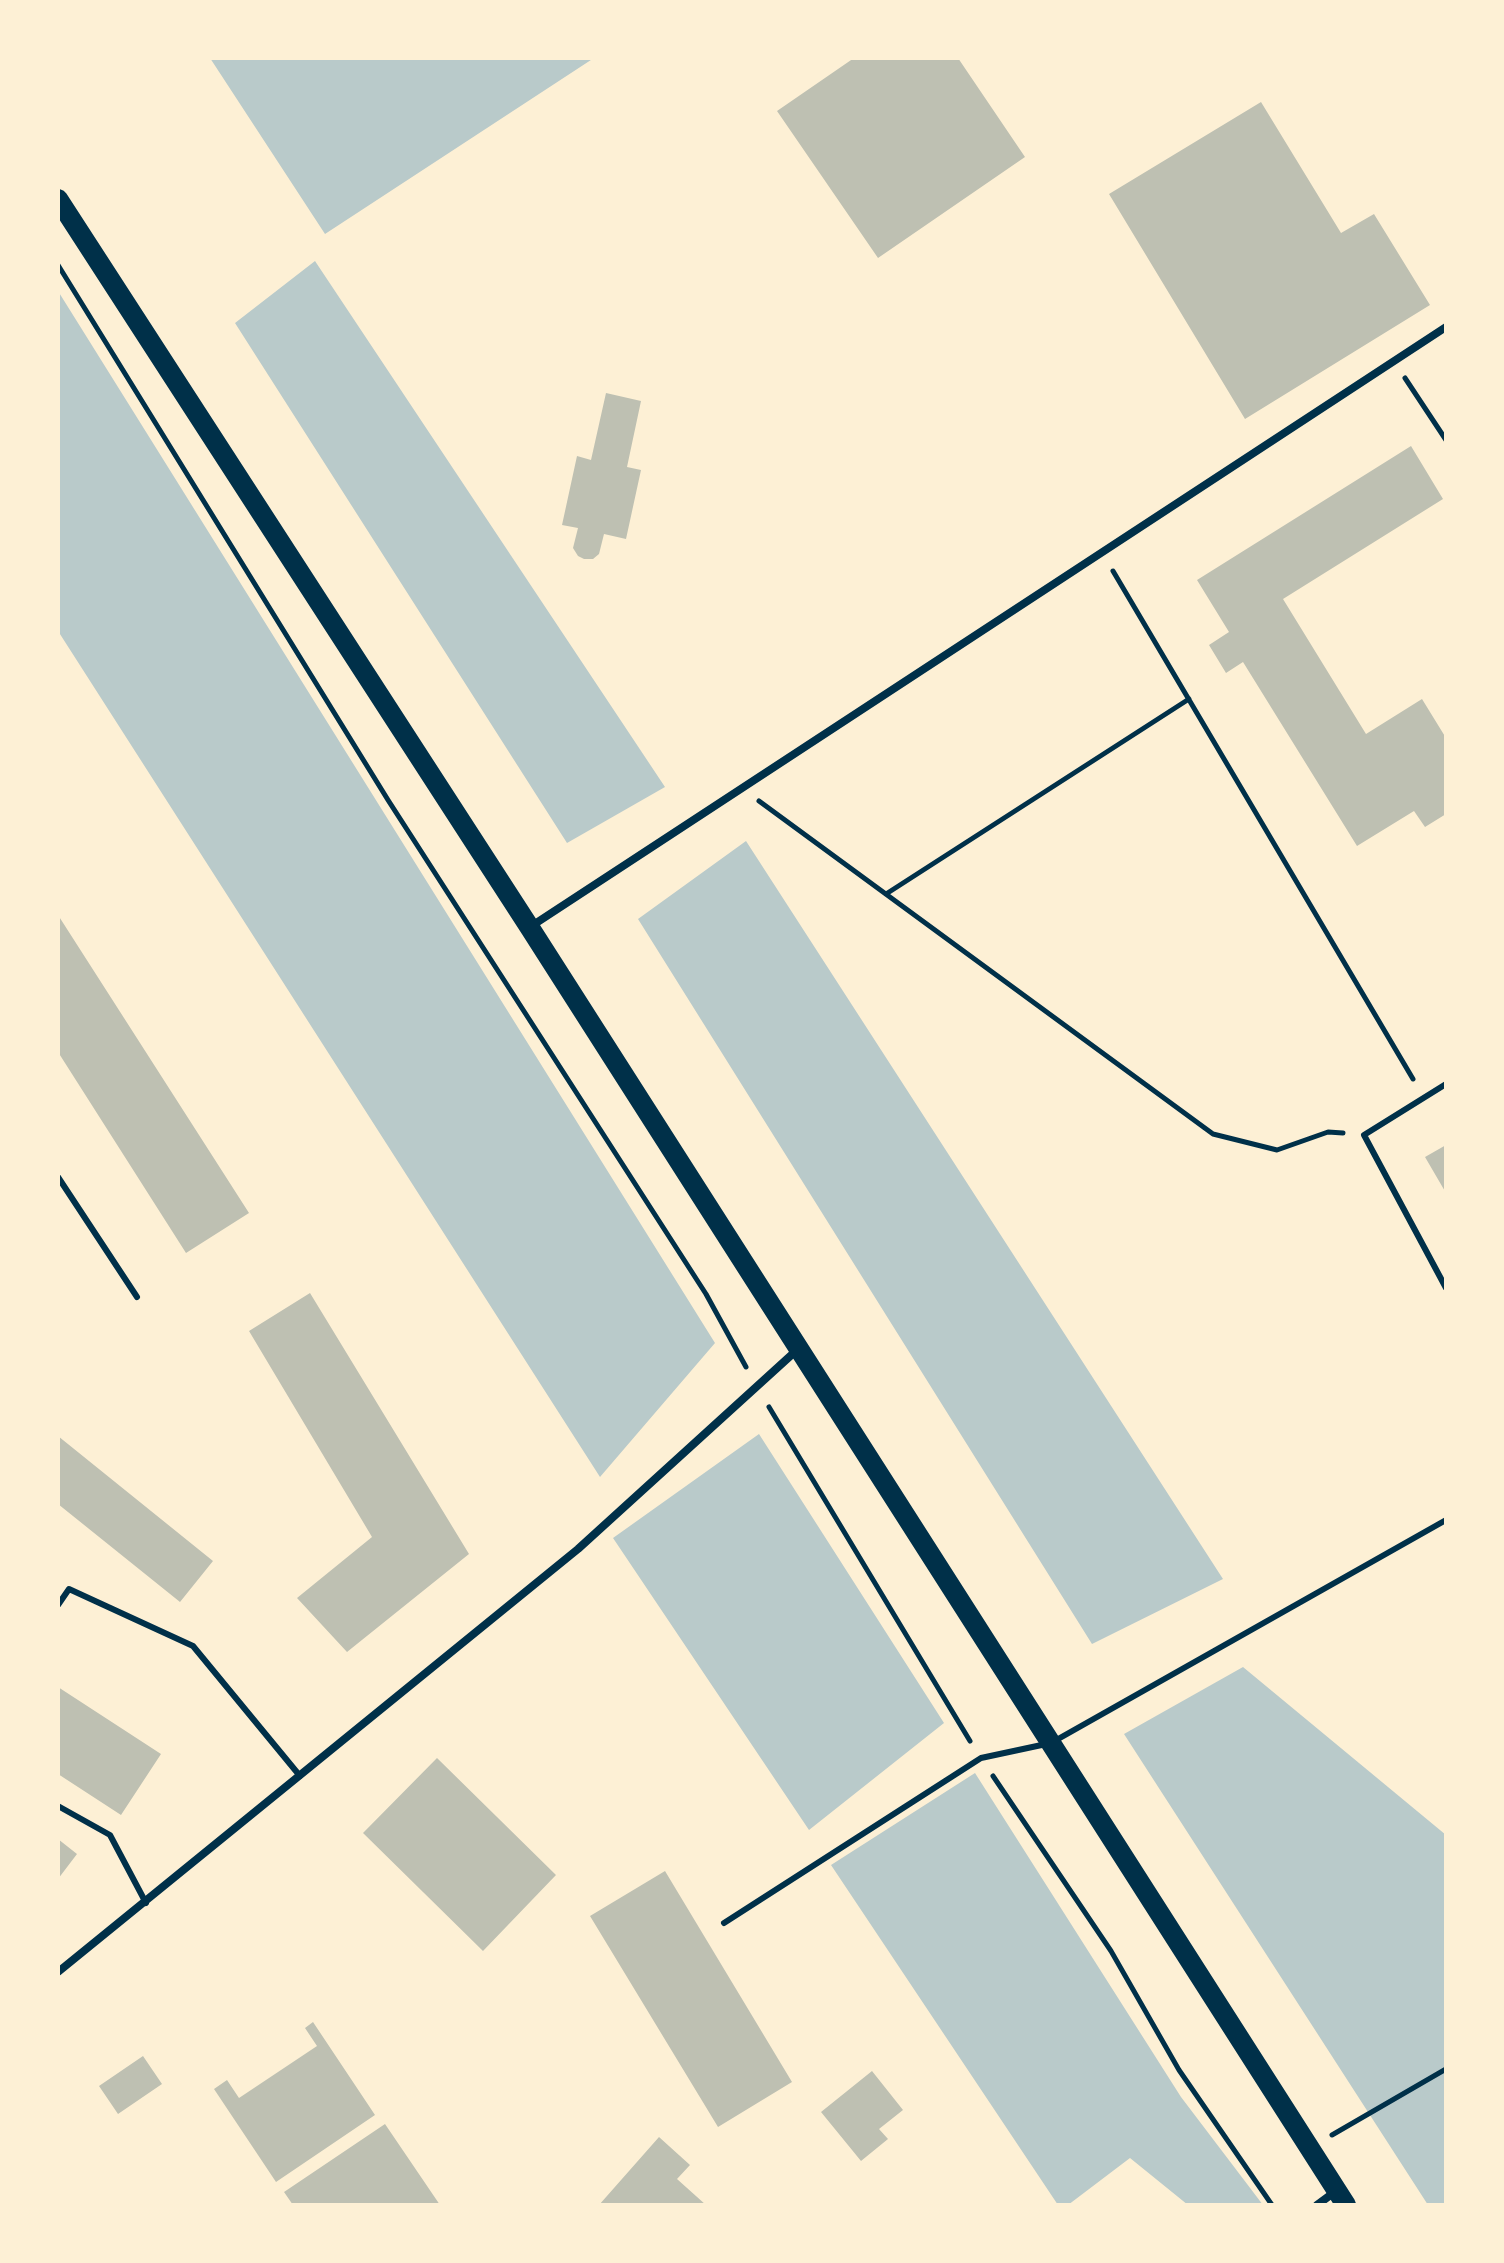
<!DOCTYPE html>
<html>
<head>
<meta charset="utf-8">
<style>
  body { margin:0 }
  #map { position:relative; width:1504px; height:2263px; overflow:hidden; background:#fdf0d5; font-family:Rubik,sans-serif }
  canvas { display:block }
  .frame { position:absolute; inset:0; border:60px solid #fdf0d5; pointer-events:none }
</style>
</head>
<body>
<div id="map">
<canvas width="1504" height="2263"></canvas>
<div class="frame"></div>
</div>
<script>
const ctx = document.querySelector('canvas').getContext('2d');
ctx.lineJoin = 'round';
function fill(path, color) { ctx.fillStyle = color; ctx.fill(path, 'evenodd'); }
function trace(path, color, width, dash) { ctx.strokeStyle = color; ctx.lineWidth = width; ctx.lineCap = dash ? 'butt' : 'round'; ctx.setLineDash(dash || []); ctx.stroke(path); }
fill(new Path2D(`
  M210,58H594L325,234Z
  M315,261L665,787L567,843L235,323Z
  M58,291L715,1343L600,1477L58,631Z
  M746,841L1223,1579L1092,1644L638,919Z
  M759,1434L944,1723L809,1830L613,1538Z
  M1243,1667L1446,1835V2205H1428L1124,1734Z
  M975,1773L1181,2097L1263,2205H1188L1130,2158L1068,2205H1058L831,1865Z`), '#b9caca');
fill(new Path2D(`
  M854,58H958L1025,157L878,258L777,111Z
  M1261,102L1341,233L1374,214L1430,305L1245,419L1109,194Z
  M606,393L641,401L627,467L641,470L626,539L604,534L599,554L593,559H584L578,556L573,548L578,528L562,525L577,456L591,460Z
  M1411,446L1443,499L1283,599L1366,734L1422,699L1446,738V814L1425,827L1414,811L1357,846L1243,662L1226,673L1209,645L1229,632L1197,580Z
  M58,915L249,1213L186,1253L58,1052Z
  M1446,1145V1193L1425,1157Z
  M310,1293L469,1554L347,1652L297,1598L372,1537L249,1331Z
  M58,1436L213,1561L180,1602L58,1504Z
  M58,1687L161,1754L121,1815L58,1774Z
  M437,1758L556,1875L483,1951L363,1833Z
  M58,1839L77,1854L58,1879Z
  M665,1871L792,2082L718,2127L590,1916Z
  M313,2022L375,2115L276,2182L214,2089L227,2080L239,2098L317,2046L305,2028Z
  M143,2056L162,2084L118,2114L99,2086Z
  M872,2071L903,2110L879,2129L888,2139L861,2161L821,2112Z
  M385,2124L440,2205H293L284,2192Z
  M659,2137L690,2165L677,2179L706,2205H599Z`), '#bec0b2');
trace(new Path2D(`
  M58,265L388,800L706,1294L746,1367
  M1405,378L1446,440
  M1113,571L1413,1079
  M759,801L1213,1134L1277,1150L1328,1132L1343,1133
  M886,894L1189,699
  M769,1407L970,1741
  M993,1776L1111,1951L1179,2070L1272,2205
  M1332,2135L1446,2069`), '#003049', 5);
trace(new Path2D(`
  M1446,1084L1364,1135L1446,1288
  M58,1177L137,1297
  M58,1605L69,1589L193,1646L300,1776
  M58,1806L110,1835L146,1903
  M724,1923L981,1758L1051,1743L1446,1520`), '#003049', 6);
trace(new Path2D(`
  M530,927L1446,327
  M58,1972L578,1549L798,1349
  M1317,2205L1336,2191`), '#003049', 8);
trace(new Path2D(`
  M58,199L530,928L1346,2205`), '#003049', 20);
</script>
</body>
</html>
